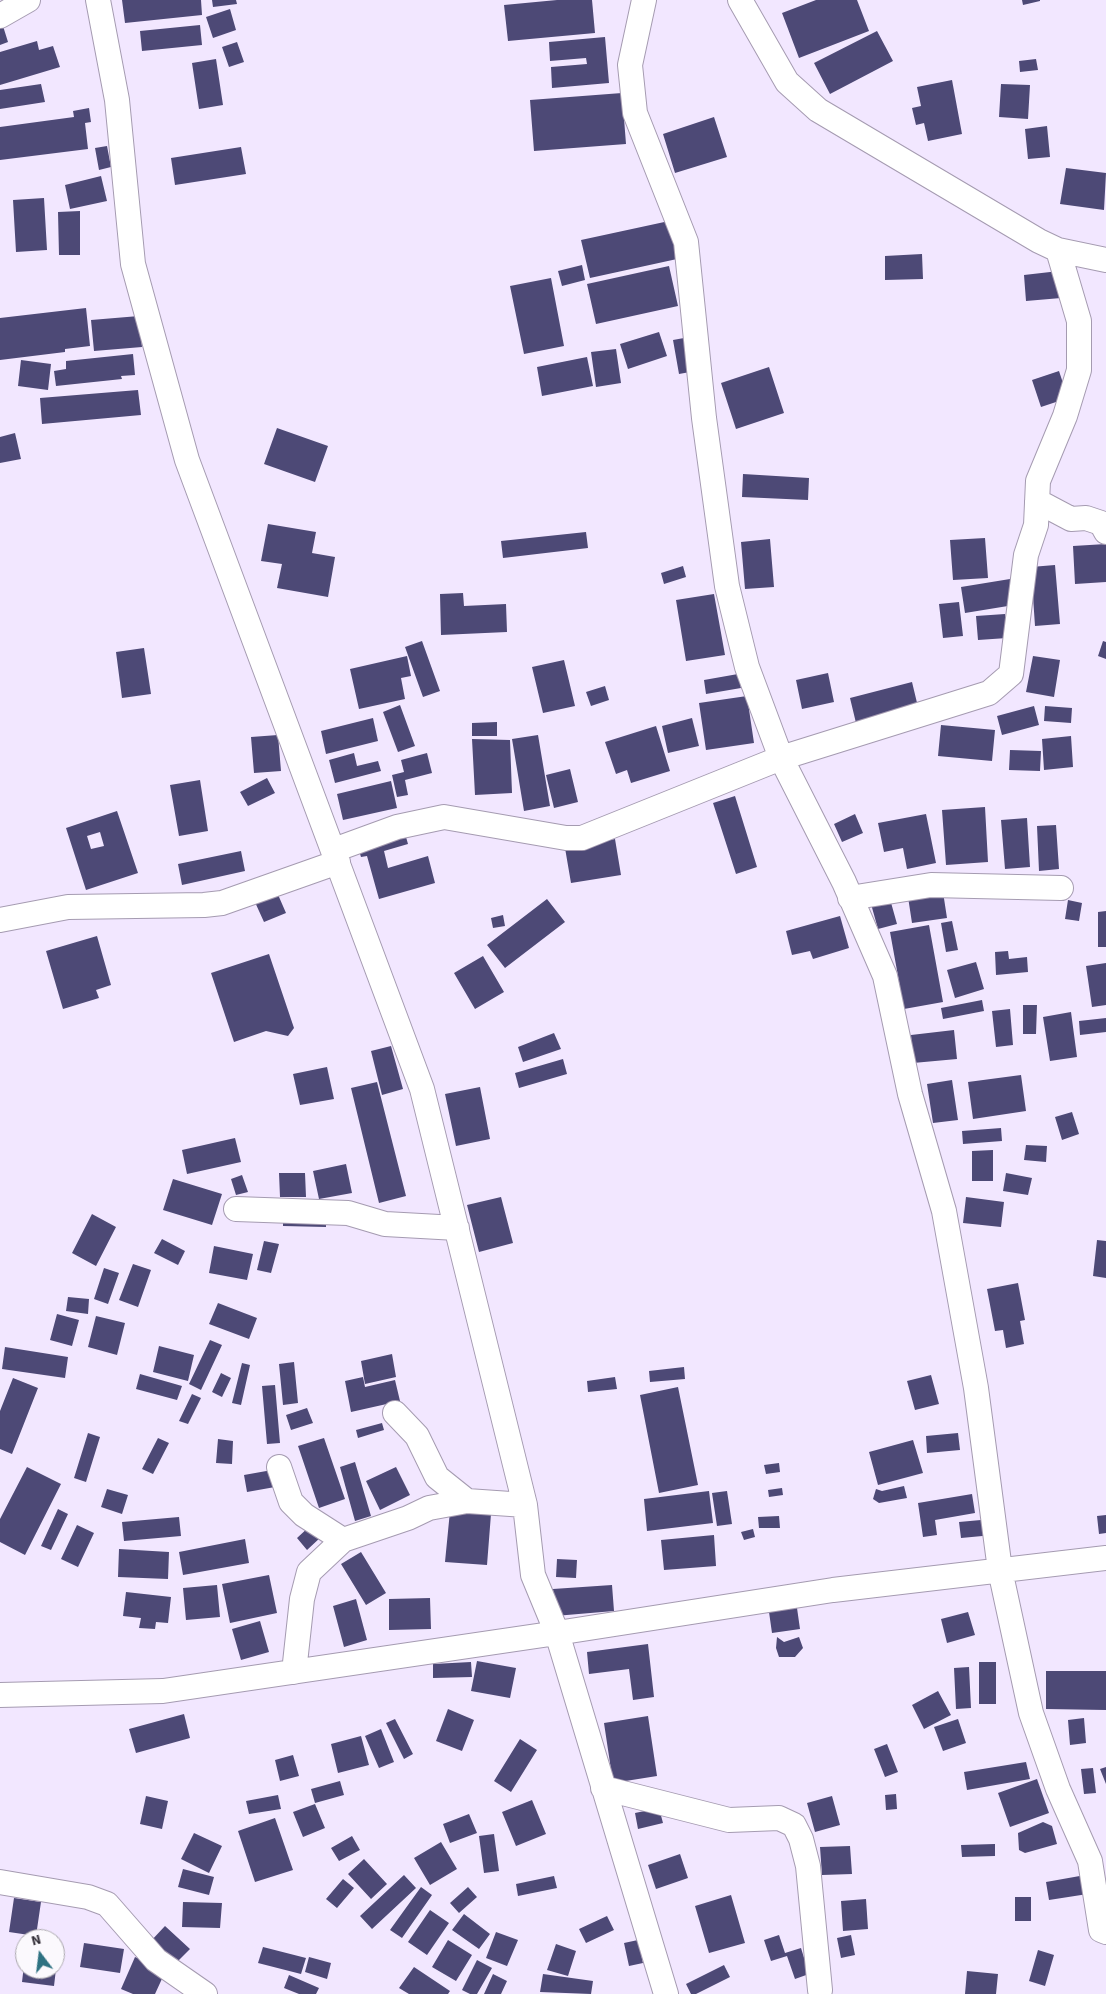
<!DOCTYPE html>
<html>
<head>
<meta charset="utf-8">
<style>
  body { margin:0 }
  #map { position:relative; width:1106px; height:1994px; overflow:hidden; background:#f2e7ff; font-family:"Source Sans 3",sans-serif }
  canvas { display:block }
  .north { position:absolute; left:15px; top:1929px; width:50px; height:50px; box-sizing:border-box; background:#fbf9fd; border:1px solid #aaa7ad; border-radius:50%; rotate:345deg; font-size:14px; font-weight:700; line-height:20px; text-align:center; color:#302c35 }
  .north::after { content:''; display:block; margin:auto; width:18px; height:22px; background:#2e7282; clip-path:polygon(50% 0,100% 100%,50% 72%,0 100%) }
</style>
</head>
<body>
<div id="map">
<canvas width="1106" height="1994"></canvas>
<div class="north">N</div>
</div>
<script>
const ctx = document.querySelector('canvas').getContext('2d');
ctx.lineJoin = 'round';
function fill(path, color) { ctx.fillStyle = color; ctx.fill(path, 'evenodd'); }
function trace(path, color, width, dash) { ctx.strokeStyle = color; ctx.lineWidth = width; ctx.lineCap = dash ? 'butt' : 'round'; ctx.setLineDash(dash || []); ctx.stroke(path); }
fill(new Path2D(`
  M122,0H201L202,15L125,23Z
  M212,0H236L237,4L213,7Z
  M557,0H592L595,33L508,41L504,5Z
  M816,0H857L869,31L799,58L782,13Z
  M1022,0H1040V1L1023,5Z
  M230,9L236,30L213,38L206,17Z
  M200,25L202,45L142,51L140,31Z
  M3,26L8,42L0,45V27Z
  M877,31L893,61L830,94L814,63Z
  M605,37L609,83L552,88L551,67L587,64L586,58L550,61L549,42Z
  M37,41L39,50L53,46L60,67L0,85V52Z
  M237,42L244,62L229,67L222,47Z
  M216,59L223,105L199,109L192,63Z
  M1036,59L1038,70L1020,72L1019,61Z
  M952,80L962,134L928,141L924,123L916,125L912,108L921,106L917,87Z
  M41,84L45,102L0,109V90Z
  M1001,84L1030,85L1028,119L999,117Z
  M622,93L626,144L534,151L530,100Z
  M89,108L91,122L85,123L88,149L0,160V127L74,117L73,111Z
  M714,117L727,157L675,173L663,134Z
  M1047,126L1050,157L1028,159L1025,129Z
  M107,146L111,167L99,170L95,148Z
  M241,147L246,174L175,185L171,158Z
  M1066,168L1106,173L1104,210L1060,204Z
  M101,176L107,201L70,209L65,185Z
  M44,198L47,250L16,252L13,200Z
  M80,211V255H59L58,212Z
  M669,221L677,259L590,278L581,240Z
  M922,254L923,279L885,280V256Z
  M582,265L585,280L562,286L558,271Z
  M669,266L678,306L596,324L587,284Z
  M1059,271L1061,298L1026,301L1024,275Z
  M551,278L564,346L524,354L510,286Z
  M86,308L90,346L65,349V352L0,360V318Z
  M139,316L142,347L94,351L91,320Z
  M659,332L667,356L628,369L620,344Z
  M684,338L690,372L679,374L673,340Z
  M616,349L621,383L596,387L591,352Z
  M133,354L135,375L121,376L122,379L56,386L54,371L66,369V361Z
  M587,357L593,386L542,396L537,367Z
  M21,360L51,364L48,390L18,386Z
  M769,367L784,413L736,429L721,383Z
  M1059,371L1068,398L1041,407L1032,380Z
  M138,390L141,415L42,424L40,398Z
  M277,428L328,446L315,482L264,464Z
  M15,433L21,459L0,463V437Z
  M743,474L809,478L808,500L742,497Z
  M268,524L316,532L312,553L335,557L328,597L277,588L282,564L261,561Z
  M586,532L588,548L503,558L501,541Z
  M985,538L988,578L953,580L950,540Z
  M770,539L774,587L745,589L741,542Z
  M1106,544V582L1075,584L1073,546Z
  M1055,565L1060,624L1035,626L1031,567Z
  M683,566L686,577L664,584L661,573Z
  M1010,579L1014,605L965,613L961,587Z
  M463,593L464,606L506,604L507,632L441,635L440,594Z
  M714,594L725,655L686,661L676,600Z
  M959,602L963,636L943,638L939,604Z
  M1005,614L1007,638L978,640L976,616Z
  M422,641L440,691L423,697L405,647Z
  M1103,641L1106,642V659L1098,656Z
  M144,648L151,694L122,698L116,652Z
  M407,656L411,676L401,678L405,699L359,709L350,669Z
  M1033,656L1060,660L1054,697L1026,692Z
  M564,660L575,706L543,713L532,667Z
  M828,673L834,702L802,709L796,680Z
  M738,674L741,688L706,694L704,680Z
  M912,682L918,707L856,723L850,698Z
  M605,686L609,700L591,706L586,692Z
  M747,696L754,743L706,750L699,703Z
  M400,705L415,746L398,752L383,712Z
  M1034,706L1039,725L1002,735L997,716Z
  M1045,706L1072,708L1071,723L1044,721Z
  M373,718L378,741L326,754L321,731Z
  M692,718L699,746L668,753L662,726Z
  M497,722V736H472V723Z
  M941,725L995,730L992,761L938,756Z
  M656,726L670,771L631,783L627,770L616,774L605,742Z
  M278,735L281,771L254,773L251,737Z
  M538,735L550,806L524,811L512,739Z
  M1071,736L1073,767L1044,770L1042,739Z
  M472,739L510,740L512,793L475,795Z
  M1010,750L1041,751L1040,771L1009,770Z
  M354,753L357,766L378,761L381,771L335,783L329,760Z
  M427,753L432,773L405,780L408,795L397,797L392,775L404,772L401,760Z
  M570,769L578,802L554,808L546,775Z
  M267,778L275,793L248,806L240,792Z
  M200,780L208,831L179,836L170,785Z
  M391,781L397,808L343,820L337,794Z
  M735,796L757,867L736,874L713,803Z
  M985,807L988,862L946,865L942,810Z
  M117,811L138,873L86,890L66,828ZM100,832L104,846L91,849L87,836Z
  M855,814L863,833L842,842L834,824Z
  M926,814L936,863L907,869L903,848L884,852L878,823Z
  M1027,818L1030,867L1005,869L1001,820Z
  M1056,825L1059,869L1039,871L1037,826Z
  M404,830L408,844L384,851L388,868L428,856L435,883L379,899L367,856L361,857L357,844Z
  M615,839L621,875L571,883L565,848Z
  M241,851L245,871L182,885L178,864Z
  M276,890L286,913L264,922L254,900Z
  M943,892L947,918L912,923L908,897Z
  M547,899L565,922L505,968L487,945Z
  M890,899L897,924L878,929L871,904Z
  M1068,900L1082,903L1079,921L1065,919Z
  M1106,911V947H1098V912Z
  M503,915L505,926L493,928L491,918Z
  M840,916L849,948L813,959L810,951L792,955L786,931Z
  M952,921L958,950L946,952L941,923Z
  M929,925L943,1002L904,1009L890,932Z
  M97,936L111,985L96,990L99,998L63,1009L46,951Z
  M1008,951L1009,959L1027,957L1028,972L996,975L995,952Z
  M269,954L294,1028L288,1036L266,1031L234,1042L211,973Z
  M483,956L504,992L475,1009L454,973Z
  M976,962L984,989L955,998L947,970Z
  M1106,963V1005L1092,1007L1086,966Z
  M982,1000L984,1011L943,1019L941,1008Z
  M1023,1005H1037L1036,1034H1023Z
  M1010,1009L1013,1045L996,1047L992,1011Z
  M1071,1012L1077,1057L1050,1061L1043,1017Z
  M1106,1018V1032L1080,1035L1079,1021Z
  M954,1030L957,1059L913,1063L911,1035Z
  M554,1033L561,1049L523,1062L518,1047Z
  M391,1046L403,1089L382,1095L371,1051Z
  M563,1059L567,1074L519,1088L515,1073Z
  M327,1067L334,1099L300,1105L293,1074Z
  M1021,1075L1026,1111L973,1119L968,1082Z
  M952,1080L958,1120L933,1123L927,1084Z
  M377,1082L406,1196L379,1203L351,1088Z
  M480,1087L490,1139L456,1146L445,1094Z
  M1072,1112L1079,1134L1062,1140L1055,1117Z
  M1001,1128L1002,1141L963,1144L962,1131Z
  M235,1138L241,1162L187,1174L182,1150Z
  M1026,1145L1047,1146L1046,1162L1024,1160Z
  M993,1150V1181H972V1151Z
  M346,1164L352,1193L319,1199L313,1171Z
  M279,1173H305L306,1197H280Z
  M1006,1173L1032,1178L1028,1195L1003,1191Z
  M242,1175L248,1192L236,1195L231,1179Z
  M173,1179L222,1194L212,1225L163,1210Z
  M501,1197L513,1243L479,1252L467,1205Z
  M966,1197L1004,1202L1001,1227L963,1223Z
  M92,1214L116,1227L96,1266L72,1253Z
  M283,1218H326V1227L283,1226Z
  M162,1239L185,1251L178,1265L154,1253Z
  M1097,1240L1106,1241V1278L1093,1276Z
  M264,1241L279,1244L271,1273L257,1270Z
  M214,1246L253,1254L247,1280L209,1273Z
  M133,1264L151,1270L138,1307L119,1300Z
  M104,1268L119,1273L108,1304L94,1299Z
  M1018,1283L1025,1320L1020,1321L1024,1344L1006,1348L1003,1330L995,1331L987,1289Z
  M68,1297L89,1299L88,1314L66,1311Z
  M218,1303L257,1318L249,1339L209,1324Z
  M57,1314L79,1320L72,1346L50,1340Z
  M96,1316L125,1323L117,1355L88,1347Z
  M210,1340L222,1345L201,1390L189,1384Z
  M159,1346L194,1355L188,1381L153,1372Z
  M5,1347L68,1357L65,1378L2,1369Z
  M392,1354L396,1377L365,1384L361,1361Z
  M294,1362L298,1403L283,1405L279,1364Z
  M242,1363L250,1365L241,1405L232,1403Z
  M684,1367L685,1379L650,1382L649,1371Z
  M221,1373L231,1378L222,1397L212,1392Z
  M140,1374L182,1386L177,1400L136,1389Z
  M931,1375L939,1404L915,1410L907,1381Z
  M363,1377L365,1387L395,1380L400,1401L351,1412L345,1381Z
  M615,1377L617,1389L588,1392L587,1381Z
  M13,1378L38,1388L12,1454L0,1449V1411Z
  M275,1385L280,1443L267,1444L262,1386Z
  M678,1387L698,1485L659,1493L640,1395Z
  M192,1394L201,1398L188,1424L179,1421Z
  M307,1408L313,1423L291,1430L286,1415Z
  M382,1423L384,1430L358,1438L356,1430Z
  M88,1433L100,1437L86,1482L74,1478Z
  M958,1433L960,1450L927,1453L926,1436Z
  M158,1438L169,1443L153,1474L142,1469Z
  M324,1438L345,1499L319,1508L298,1446Z
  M218,1439L233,1441L232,1464L216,1463Z
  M913,1440L923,1473L878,1485L869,1452Z
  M355,1462L371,1516L355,1521L340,1467Z
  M779,1463L780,1472L766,1474L764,1465Z
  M27,1467L61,1484L25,1555L0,1542V1519Z
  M396,1467L410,1495L380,1510L366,1481Z
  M272,1470L275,1487L247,1492L244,1475Z
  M904,1486L907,1498L879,1503L873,1499L876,1489L882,1491Z
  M782,1488L783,1495L769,1497L768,1490Z
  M107,1489L128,1495L122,1514L101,1507Z
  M709,1491L713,1523L647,1531L644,1499Z
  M727,1491L732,1524L717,1526L712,1493Z
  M972,1494L975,1513L935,1520L937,1535L923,1537L918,1503Z
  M58,1509L68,1514L51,1550L41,1546Z
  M450,1511L491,1514L487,1565L445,1562Z
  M1106,1515V1533L1099,1534L1097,1516Z
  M779,1516L780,1528H759L758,1517Z
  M179,1517L181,1536L124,1541L122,1522Z
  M992,1519L993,1535L961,1538L959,1522Z
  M77,1525L94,1533L78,1567L61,1559Z
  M310,1526L321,1537L307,1550L297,1538Z
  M753,1529L755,1537L744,1540L741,1532Z
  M714,1535L716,1566L664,1570L661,1540Z
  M245,1539L249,1563L183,1575L179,1552Z
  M119,1549L169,1552L168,1579L118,1577Z
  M361,1552L386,1593L366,1605L341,1564Z
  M557,1559L577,1560L576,1578L556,1577Z
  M269,1575L277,1613L230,1623L222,1584Z
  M217,1585L220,1617L186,1620L183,1588Z
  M612,1585L614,1611L555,1616L553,1589Z
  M126,1592L171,1597L168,1623L156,1622L155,1629L139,1628L141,1618L123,1616Z
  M430,1598L431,1629L389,1630V1599Z
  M356,1599L367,1640L344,1647L333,1606Z
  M797,1608L800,1629L772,1633L769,1612Z
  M968,1612L975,1635L947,1643L941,1619Z
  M260,1621L269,1652L241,1660L232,1629Z
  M777,1637L784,1642L799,1637L803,1648L795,1657H779L776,1648Z
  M648,1644L654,1697L633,1700L629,1669L589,1674L587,1652Z
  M477,1661L516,1668L510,1698L471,1691Z
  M471,1662L472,1677L433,1678V1664Z
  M979,1662H996V1704H979Z
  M969,1667L971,1708L956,1709L954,1668Z
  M1046,1671H1106V1710L1046,1709Z
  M938,1691L951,1715L924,1729L912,1705Z
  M448,1709L474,1720L462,1751L436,1741Z
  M184,1714L190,1738L136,1753L129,1729Z
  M648,1716L657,1776L613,1783L604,1723Z
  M1084,1718L1086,1743L1070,1745L1068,1720Z
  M395,1719L413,1754L404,1759L386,1723Z
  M958,1719L966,1743L943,1751L934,1727Z
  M381,1729L394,1762L379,1768L365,1736Z
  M361,1736L369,1765L338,1773L331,1744Z
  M520,1739L537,1750L511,1792L494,1781Z
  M887,1744L898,1772L885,1777L874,1749Z
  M293,1755L299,1776L280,1781L275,1760Z
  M1026,1762L1030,1779L967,1790L964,1772Z
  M1106,1767V1784L1100,1769Z
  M1093,1768L1096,1793L1084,1794L1081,1769Z
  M1037,1779L1049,1813L1010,1827L998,1793Z
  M340,1781L344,1795L315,1803L311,1789Z
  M896,1794L897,1809L886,1810L885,1795Z
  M278,1795L281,1809L249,1814L246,1801Z
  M146,1796L168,1801L162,1829L140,1824Z
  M832,1796L840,1825L815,1832L807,1803Z
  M532,1800L546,1834L516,1846L502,1812Z
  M315,1804L325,1828L303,1837L293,1812Z
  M659,1808L663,1823L638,1829L635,1813Z
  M469,1814L477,1833L450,1843L443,1824Z
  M275,1818L293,1870L255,1882L238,1831Z
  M1043,1822L1052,1826L1057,1844L1025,1853L1019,1850L1018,1833Z
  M194,1833L222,1846L209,1873L181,1859Z
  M494,1834L499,1871L484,1873L479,1836Z
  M352,1836L360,1850L339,1861L331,1848Z
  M441,1842L457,1869L430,1885L414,1858Z
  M995,1844V1856L962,1857L961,1845Z
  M850,1846L852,1874L822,1875L820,1847Z
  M680,1854L688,1878L656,1889L648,1865Z
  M364,1859L387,1884L371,1899L348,1874Z
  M183,1869L214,1877L209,1895L178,1887Z
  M1091,1874L1094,1893L1049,1900L1046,1882Z
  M404,1875L416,1888L372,1929L360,1916Z
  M554,1876L557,1888L518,1896L516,1884Z
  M343,1879L354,1888L337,1908L326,1899Z
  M421,1887L432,1895L402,1938L390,1930Z
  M468,1887L477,1897L459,1913L450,1903Z
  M731,1895L745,1943L709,1953L695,1906Z
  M1015,1897H1031V1921H1015Z
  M14,1898L41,1902L36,1936L9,1932Z
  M866,1899L868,1929L843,1931L841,1901Z
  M183,1902L222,1903L220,1928L182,1927Z
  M430,1910L449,1923L427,1955L408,1942Z
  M464,1914L490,1934L479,1949L452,1930Z
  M607,1916L614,1930L586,1943L579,1929Z
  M165,1926L190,1949L174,1965L150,1942Z
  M496,1932L518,1940L507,1966L486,1958Z
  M779,1935L785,1953L801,1948L809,1974L795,1979L787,1956L771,1961L764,1940Z
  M851,1935L855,1955L841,1958L837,1938Z
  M448,1940L472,1955L456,1981L432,1967Z
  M638,1940L643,1963L629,1966L624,1943Z
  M55,1941H59L56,1966H55Z
  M84,1943L124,1949L120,1973L80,1967Z
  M556,1944L576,1951L568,1976L547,1970Z
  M263,1947L306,1958L301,1974L258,1963Z
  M1038,1950L1054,1955L1045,1986L1029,1981Z
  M135,1957L166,1970L155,1994H133L121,1989Z
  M309,1957L331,1963L327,1979L305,1972Z
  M477,1960L492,1968L477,1994H470L462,1990Z
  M24,1965L25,1969H56L54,1986L22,1982Z
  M724,1965L730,1977L696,1994H691L686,1984Z
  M414,1967L450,1991L448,1994H409L399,1988Z
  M967,1971L998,1974L996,1994H965Z
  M493,1974L507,1981L501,1994H484Z
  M543,1974L593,1981L591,1994L540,1992Z
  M289,1975L319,1988L316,1994H299L284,1988Z`), '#4d4976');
const minor = new Path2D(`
  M98,0L117,100L133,264L187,460L422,1089L525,1505L533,1575L557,1633L666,1994
  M644,0L630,65L635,113L686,242L704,418L727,586L747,667L781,758L844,882L885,976L910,1094L944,1211L976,1388L1000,1570L1031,1713L1058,1789L1090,1861L1101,1930L1106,1932
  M740,0L787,82L818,110L1039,241L1058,250L1106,260
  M0,16L28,0
  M1037,501L1071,519L1086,518L1101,523L1106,532
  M334,850L397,827L444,817L566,838H582L781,758L989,693L1011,674L1026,555L1036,525L1038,481L1065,416L1079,370V321L1058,250
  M850,898L931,885L1061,888
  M0,920L68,907L204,905L222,903L338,862
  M236,1209L348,1213L385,1224L457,1228
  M395,1413L417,1436L437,1477L467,1501
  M279,1467L291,1502L304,1515L343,1540
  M294,1672L302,1599L309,1572L343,1540L408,1518L429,1508L467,1501L525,1505
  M0,1695L163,1691L557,1633L833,1590L1106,1558
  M603,1788L729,1820L779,1818L794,1825L801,1839L808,1866L820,1990
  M0,1882L88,1897L107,1904L156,1960L205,1994`);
trace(minor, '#a59bb1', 26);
trace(minor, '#fff', 24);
</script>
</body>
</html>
